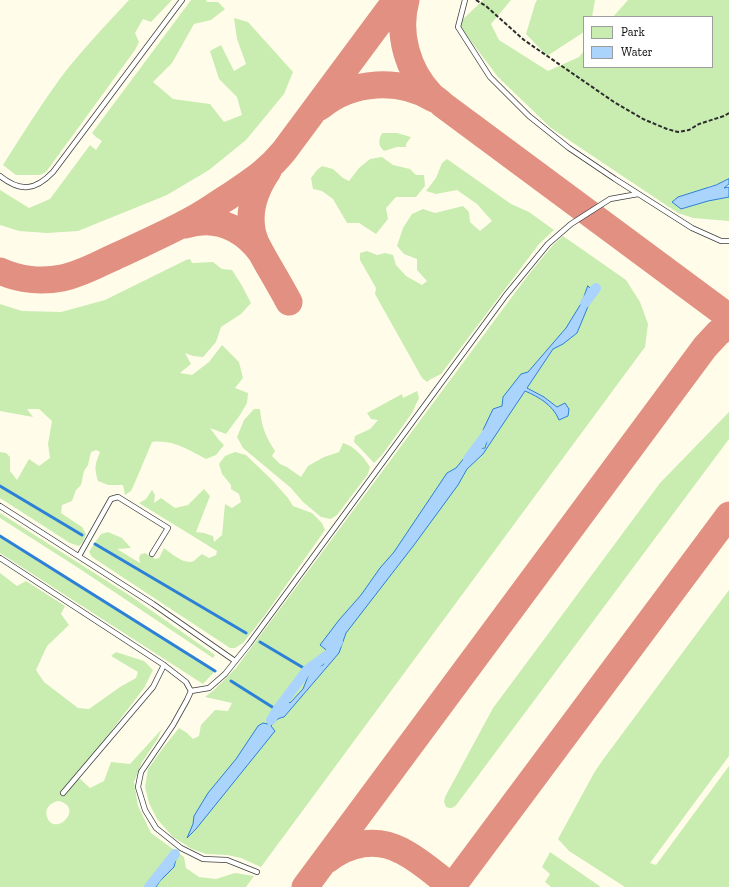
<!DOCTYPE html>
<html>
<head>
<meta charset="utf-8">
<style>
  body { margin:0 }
  #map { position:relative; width:729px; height:887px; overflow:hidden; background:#fffdea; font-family:"Zilla Slab",serif }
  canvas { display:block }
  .legend { position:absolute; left:583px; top:16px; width:130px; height:52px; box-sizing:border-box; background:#fff; border:1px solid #9d9d9d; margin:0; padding:5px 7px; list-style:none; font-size:12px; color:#0b0b0b }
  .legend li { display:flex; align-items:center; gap:8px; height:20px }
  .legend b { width:20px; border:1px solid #9d9d9d }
</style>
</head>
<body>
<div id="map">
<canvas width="729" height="887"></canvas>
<ul class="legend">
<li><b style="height:11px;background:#c9ecb1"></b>Park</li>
<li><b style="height:11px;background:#aad4fb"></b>Water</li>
</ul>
</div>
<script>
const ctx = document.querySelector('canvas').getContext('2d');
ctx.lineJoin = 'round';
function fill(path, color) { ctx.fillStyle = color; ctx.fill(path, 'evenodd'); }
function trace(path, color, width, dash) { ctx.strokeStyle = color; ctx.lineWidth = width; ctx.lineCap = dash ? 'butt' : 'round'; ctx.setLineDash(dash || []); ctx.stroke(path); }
fill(new Path2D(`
  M129,0H172L151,22L143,19L135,33L139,42L135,50L46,172L40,175H16L3,165C21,136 39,108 59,80C80,52 105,26 129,0Z
  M191,0H206L207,2H218L225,9L211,20L194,24L172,63L153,82L173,99L210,104L224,122L242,115L237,97L219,79L210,51L221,45L234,71L246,64L237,39L234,18L248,22L293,72L284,94L246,140L209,170L167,195L78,231L47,233L19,231L0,225V190L29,208L50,199L90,145L96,150L102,141L96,137L92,133Z
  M483,0H511L491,24L499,40L548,71L579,57L584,51V67H712V17H613L628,0H729V179L716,185L709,186L708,201L729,197V221L693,218L678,213L612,169L551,128L498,77L458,24Z
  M537,0H595L592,17H584V32L547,56L526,34L535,4Z
  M382,133H397L411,137L406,144V147H397L384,151C378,145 378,141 382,133Z
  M382,157L393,165L410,169L416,175H424L425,186L416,197H396L386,208L388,219L376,234L359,223H347L333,199L322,191L313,189L311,178L317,170L322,166L333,169L343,178L349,181L359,168L370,159Z
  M447,159L511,204L529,212L554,230L539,244L441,374L431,379L427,382L422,378L375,294L376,288L360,260V253L367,251L377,255L385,253L393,255L396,265L406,276L422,285L427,281L417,270V259L404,254L397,246L403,228L412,214L423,209L435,213L463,206L469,212L470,222L480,231L492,221L477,204L457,190L436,194L426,191L436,178L442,163Z
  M563,236L626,280L640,302L648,324L645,347L261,867L241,858L227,855L206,854L192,849L173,837L157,819L149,803L145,787L148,769L163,748L179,728L187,733L193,739L199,736L201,725L215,710L228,711L232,703L205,697L215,689L236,668L529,274L553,245Z
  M190,259L192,263L213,262L222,269L232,270L241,284L251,303L241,314L221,327L216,342L203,357L193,356L185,353L191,364L180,373L192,375L209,362L222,345L239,362L243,378L235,388L248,393L247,403L240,415L226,434L210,428L219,440L224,445L216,455L206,459C189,450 172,439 152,442L136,480L131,491L125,495L123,485H108L98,481C94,467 95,465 100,452L96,450L91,452L88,465L84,471L81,485L76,490L72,501L62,505L61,513L82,527L86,534L83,542L79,546L70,543L0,498V452L6,453L10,457V471L17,480L29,459L39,466L50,458L48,444L52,421L39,409H27L33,417L0,411V304L22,311L61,312L105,300L186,260Z
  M417,391L419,398L412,413L382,455L374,463L361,449L354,442L355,436L370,429L378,420L371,419L367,413L402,394L403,398Z
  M254,409H260C261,425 266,438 275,451L272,456L280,464L287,467L301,477L308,466L324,457L339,452L343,443C354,446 364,457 370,467L368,474L337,515L331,519L321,517L303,502L291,488L243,448L237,437L244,420Z
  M729,412V439L457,804C454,808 451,809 446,807L444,802L445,797L493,708L499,700L660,483Z
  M235,452L246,455L272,480L288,498L293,506L312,513L322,523L325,530L265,615L243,643L235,648H230L92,557L89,552L92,547L101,534L108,532L122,538L131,548L117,549L140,563L139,557L141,554L145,553L155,559L159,558L164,548C172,554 184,565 194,561C196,559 199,556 202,554L209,558L216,555L217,551L139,503L146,499L152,490L155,495L154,503L161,498L175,508L188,505L204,489L210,496L196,532L204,533L213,536L214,542L222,535L225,504L232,508L241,502L239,494L231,489V485L222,474L219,464L225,456Z
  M0,513L132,597L215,655L213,658L80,569L0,518Z
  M0,536L215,671L203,684L0,553Z
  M0,573L17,586L26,581L65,606L61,614L69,625L47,646L36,670L44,682L78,708L89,709L120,687L136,678L138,672L111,656L116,652L144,661L153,670L144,688L77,776L90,788L104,781L111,762L130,764L162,729L157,740L142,762L134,782L138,806L151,833L184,857L186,868L199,877L216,879L235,873L254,876L246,887H0ZM59,801C85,808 55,838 47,817C44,808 51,802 59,801Z
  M729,590V756L650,863L656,865L729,766V887H625L569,851L558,839L594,773L602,761Z
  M550,852L601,887H551L545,882L550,874L542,867Z`), '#c9ecb1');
const water = new Path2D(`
  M729,179V184L724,188L729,187V197L708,201L681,209L672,202L678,197L716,185Z
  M588,286L594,292L577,333L563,344L553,349L527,388L544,397L557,407L565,403L569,409L568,416L559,420C553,405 539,397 525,391L483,454L467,469L458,485L414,545L346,633L339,653L284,717C278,718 274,721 271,726L275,731L196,829L187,838L193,824L194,816L208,793L236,759L258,726L263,723L268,724C275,716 277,705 288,701L290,703L303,689L309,674L307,670L323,665L330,653L320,645L339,620L361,595L380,568L394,552L447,473L456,468L473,447L475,449L485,448L488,437L483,430L493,409L502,406L503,397L521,374L528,372L566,328L582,302Z
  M172,857L176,859L174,867L160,881L156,887H145L148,884L152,883L160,875L165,866Z`);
fill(water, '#aad4fb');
trace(water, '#2c80d7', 1);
trace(new Path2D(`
  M0,486L82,535
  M0,536L215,671
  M95,544L246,633
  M260,642L307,670
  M231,681L277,710`), '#2c80d7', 3);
trace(new Path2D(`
  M585,303L596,288
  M468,459L494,424
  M271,720L277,710L307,670L330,653L338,642
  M149,887L175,854`), '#aad4fb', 10);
trace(new Path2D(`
  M406,0C397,33 407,70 431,95C434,98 439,101 443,105L729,317
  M320,107C352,80 400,78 434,99
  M268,171C253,193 245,217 256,243C260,251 264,258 268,265C275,277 282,289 289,302
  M185,225C215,216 241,227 260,251
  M0,271C19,280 42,282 62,278C83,274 102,262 121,254C144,243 167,233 189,221C203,214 215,205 228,197C250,182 267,172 284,151L396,0
  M327,860C349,843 376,837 402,851C420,860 436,875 452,887
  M305,887L705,347L718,333L729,325
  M452,887L729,515`), '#e29082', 27);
const service = new Path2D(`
  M465,0L458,27L490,77L529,116L569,148L615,179L692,228L721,241H729
  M0,176C20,192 35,191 53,172L182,0
  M0,506L153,604L235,661
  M79,556L111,499L118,497L168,528L152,554
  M0,558L164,665L186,682L191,691
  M63,793L153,687L164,665
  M257,872L227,860L203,859L181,848L156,828L145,810L138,787L141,772L173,725L187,700L191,691L209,688L225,674L249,644L506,295L548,244L571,224L610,199L638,194`);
trace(service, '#3e3e3e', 6);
trace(new Path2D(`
  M476,0L486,6L524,40L614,102L643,119L667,129L678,132L689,130L699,124L724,116L729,113`), '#2d2d2d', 2, [4, 2]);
trace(service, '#fff', 4.5);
</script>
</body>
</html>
